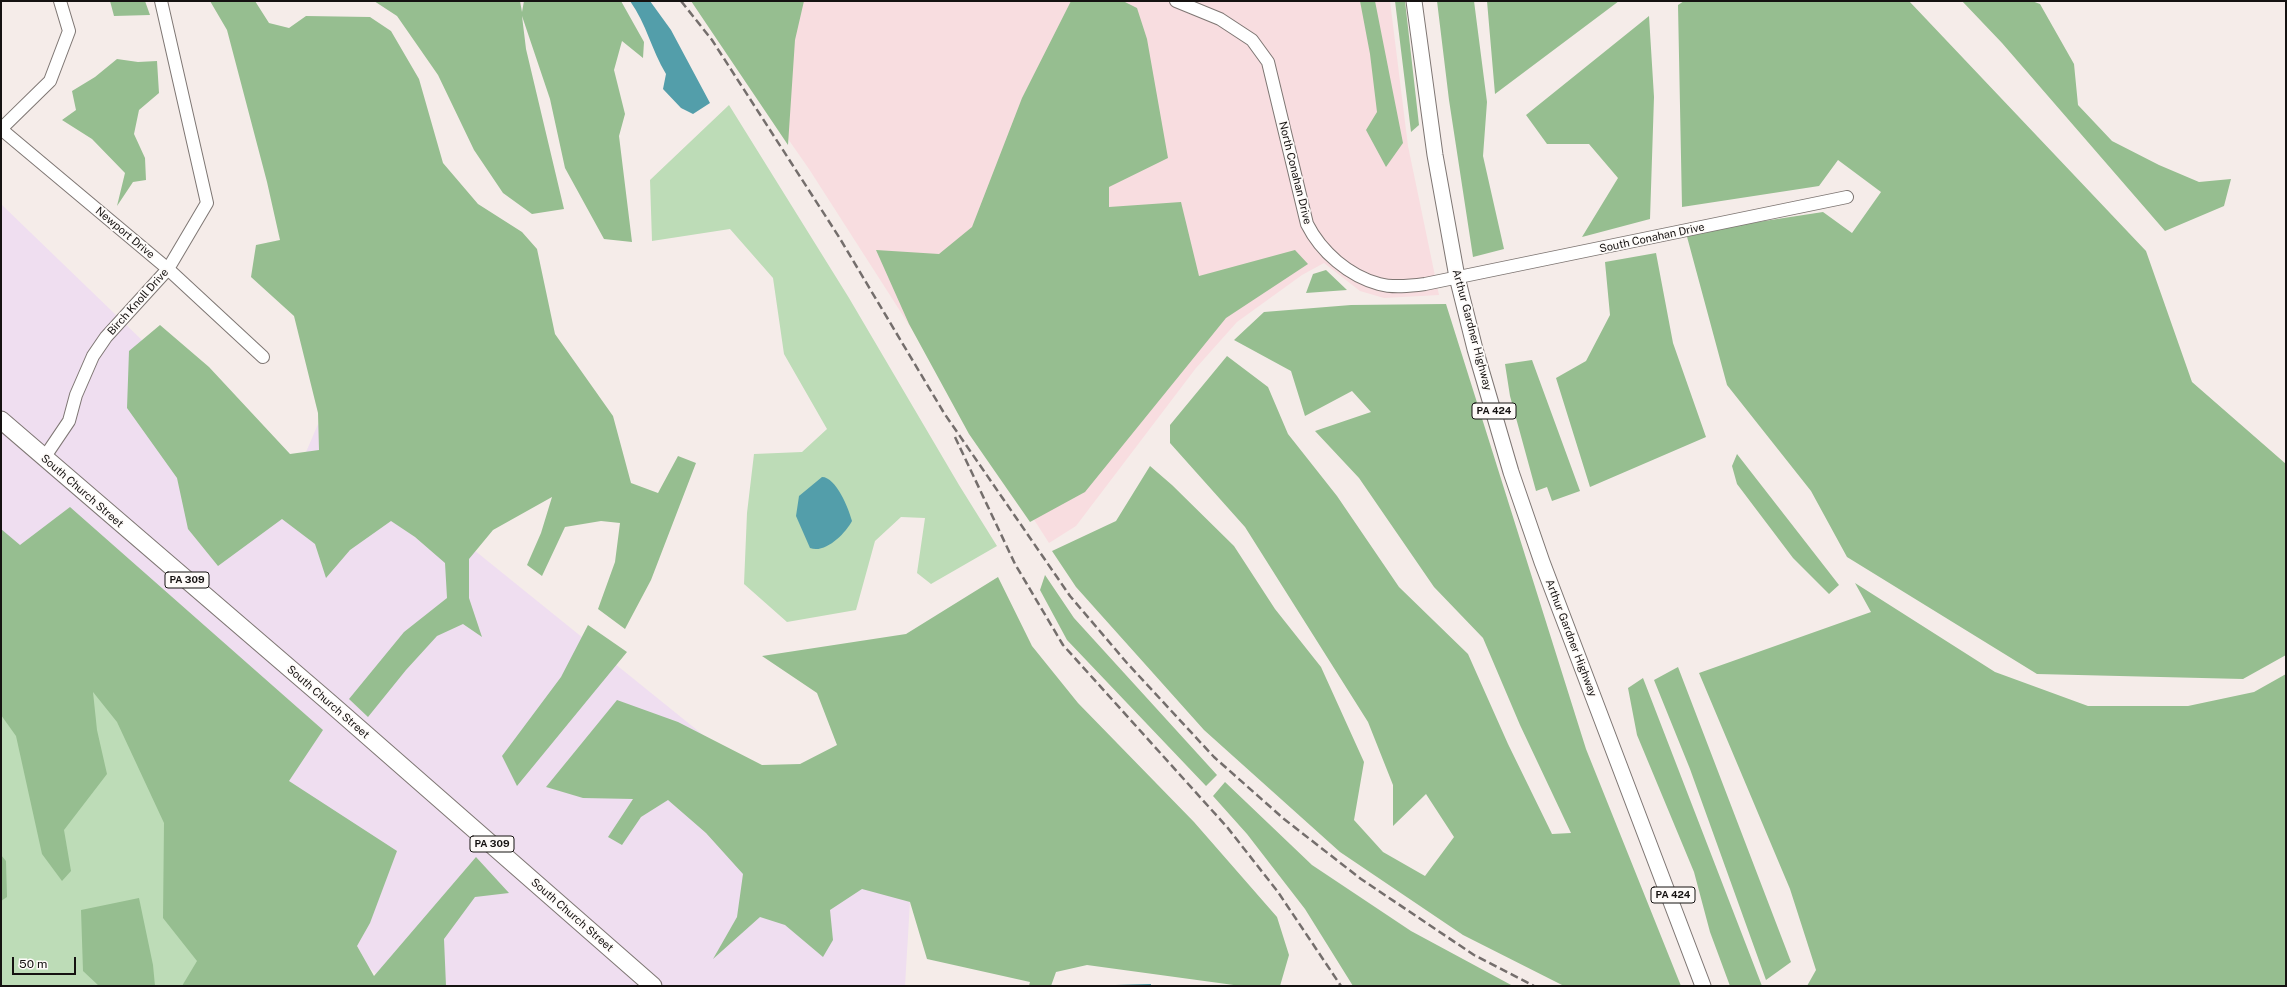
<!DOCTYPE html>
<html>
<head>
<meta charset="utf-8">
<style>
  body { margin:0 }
  #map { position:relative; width:2287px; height:987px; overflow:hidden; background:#f5ece9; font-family:"Public Sans",sans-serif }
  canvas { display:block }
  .frame { position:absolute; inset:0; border:2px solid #151211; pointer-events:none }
  .scale { position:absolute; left:12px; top:957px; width:64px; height:18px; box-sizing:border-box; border:2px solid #151211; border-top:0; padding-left:5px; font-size:12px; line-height:14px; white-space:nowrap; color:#151211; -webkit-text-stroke:3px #fefbf9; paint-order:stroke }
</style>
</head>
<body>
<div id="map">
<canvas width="2287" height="987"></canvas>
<div class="frame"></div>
<div class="scale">50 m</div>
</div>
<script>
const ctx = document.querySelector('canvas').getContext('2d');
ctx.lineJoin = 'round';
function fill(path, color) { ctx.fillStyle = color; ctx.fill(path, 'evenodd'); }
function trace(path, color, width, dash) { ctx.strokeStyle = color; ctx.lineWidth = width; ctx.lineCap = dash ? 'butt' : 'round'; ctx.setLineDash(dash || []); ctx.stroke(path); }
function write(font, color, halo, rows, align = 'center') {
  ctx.font = font + ' "Public Sans",sans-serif'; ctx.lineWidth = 3.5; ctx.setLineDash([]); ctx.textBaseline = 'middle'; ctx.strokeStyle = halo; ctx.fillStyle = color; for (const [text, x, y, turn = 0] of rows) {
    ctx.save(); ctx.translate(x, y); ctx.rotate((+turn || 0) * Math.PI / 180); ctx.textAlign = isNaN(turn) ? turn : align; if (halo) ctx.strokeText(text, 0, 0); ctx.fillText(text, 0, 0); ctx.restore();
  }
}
fill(new Path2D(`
  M1,204L292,485L318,424L910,902L905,986H389L1,624Z`), '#efdef0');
fill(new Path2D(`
  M692,1H1390L1408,146L1439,295L1384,298L1360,291L1324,263L1302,275L1237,322L1196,368L1076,526L1049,543L809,169Z`), '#f8dde0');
fill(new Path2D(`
  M729,105L849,298L959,485L997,546L931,584L917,573L925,518L901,517L875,541L856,610L787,622L744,584L747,513L754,454L802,452L827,429L784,354L773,278L730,229L652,241L650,180Z
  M1,638L124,694L178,832L206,986H1Z`), '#bddcb7');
fill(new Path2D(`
  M110,1H145L150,15L114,16Z
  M210,1H255L269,23L289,28L306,16L370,17L391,31L419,79L443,163L478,204L522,232L537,249L555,334L613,416L631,483L658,493L678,456L696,463L651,580L625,629L598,609L615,562L620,523L601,521L565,527L542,576L527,565L541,533L552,497L493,530L469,559V598L482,637L463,624L437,636L406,670L368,717L349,699L404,632L447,598L445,563L415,537L391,521L350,550L326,578L315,544L282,519L218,566L188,529L177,478L127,408L129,351L160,325L209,367L290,454L319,450L318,413L294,316L251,277L256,245L280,240L267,182L227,30Z
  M374,1H520L522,12L524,1H621L644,42L643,58L622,41L614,70L625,114L619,136L632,242L604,239L565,168L550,99L522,16L526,49L564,209L532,214L503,193L474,150L438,75L397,16Z
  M691,1H804L795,40L788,145Z
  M1071,1H1123L1137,8L1147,39L1168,158L1109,187V207L1181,202L1199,276L1295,250L1308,264L1226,318L1085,492L1030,522L969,434L909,324L876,250L939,254L972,227L1022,98Z
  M1360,1H1375L1403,143L1386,167L1366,130L1377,112L1370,54Z
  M1395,1H1405L1419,125L1411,132Z
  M1437,1H1474L1487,102L1483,156L1504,249L1473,257L1449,100Z
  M1487,1H1619L1495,94Z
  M1684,1H1909L2146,251L2192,382L2286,464V655L2243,679L2037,674L1847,557L1811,491L1727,385L1686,233L1823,212L1852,233L1881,192L1838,160L1819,186L1682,207L1678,5Z
  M1962,1H2032L2040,4L2074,64L2078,105L2112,141L2159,165L2199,182L2231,179L2224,206L2165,231L2002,43Z
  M1649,16L1654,97L1650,219L1582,237L1618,178L1589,144H1547L1526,115Z
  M117,59L138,62L157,61L159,93L139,110L134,134L145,158L146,180L133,182L117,206L125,173L92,139L62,120L76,110L72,91L95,77Z
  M1656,253L1673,343L1706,437L1590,487L1556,378L1586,361L1610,315L1605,262Z
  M1326,270L1347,290L1306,293L1313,274Z
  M1446,304L1586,749L1681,986H1564L1463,935L1340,852L1204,730L1076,587L1052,551L1116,521L1150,466L1172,485L1234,546L1275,609L1321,667L1364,762L1354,820L1383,852L1425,876L1454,837L1426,794L1393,826V785L1368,722L1245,527L1170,443V425L1227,356L1268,387L1288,434L1337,496L1399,587L1468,654L1508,744L1552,834L1571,833L1520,725L1483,638L1434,587L1359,478L1315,431L1371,412L1352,391L1305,416L1291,371L1234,340L1264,312L1351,305Z
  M1532,360L1580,491L1552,501L1547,487L1536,491L1510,396L1505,364Z
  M1737,454L1839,585L1829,594L1793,558L1737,484L1732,466Z
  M70,507L323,730L289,781L397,851L370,923L357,946L374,976L476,857L509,893L475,897L444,939L446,986H182L197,961L163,918L164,823L117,722L93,692L97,730L107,774L64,830L71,871L62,881L42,854L16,736L1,715V529L20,545Z
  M1045,575L1074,618L1217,775L1206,786L1067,640L1040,590Z
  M998,577L1032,646L1078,703L1194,822L1277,917L1289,955L1280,986H1241L1087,965L1056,972L1051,986H1029L1030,982L927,959L910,902L862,889L830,910L833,940L823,957L785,925L760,917L713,959L737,917L743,874L706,833L668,800L641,817L622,845L608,837L633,799L583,798L546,787L617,700L678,722L762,765L800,764L837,745L817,693L762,656L906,634Z
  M1855,583L1995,672L2088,706H2188L2254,692L2286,674V986H1807L1816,970L1790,889L1699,673L1871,612Z
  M588,625L627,652L517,786L502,756L561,677Z
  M1678,667L1791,962L1766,980L1690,769L1654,680Z
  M1643,678L1762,986H1730L1710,932L1694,872L1637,735L1628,688Z
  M1225,782L1312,865L1411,931L1513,986H1353L1305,909L1247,834L1213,796Z
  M1,855L6,861L7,897L1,901Z
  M139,898L153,965L155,986H99L83,971L81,910Z`), '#96be90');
fill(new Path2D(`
  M630,1H650L671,30L710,103L693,114L681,108L663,89L666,74C651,49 647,25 630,1Z
  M822,477C836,477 849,509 852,521C845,534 825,554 810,548L796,516L799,496Z
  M1151,984V986H1080Z`), '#539eaa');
const minor = new Path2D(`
  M1176,1L1220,19L1252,40L1268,62L1307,224C1321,252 1349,276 1379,284C1393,288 1410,286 1425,284L1847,197
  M1,129L168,269L263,357
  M1,129L50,81L69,31L60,1
  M44,458L69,421L76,395L93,356L106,337L168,269L207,203L161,1`);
const major = new Path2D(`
  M1414,1L1435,155L1457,277L1475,349L1511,472L1542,562L1703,986`);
const highway = new Path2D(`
  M1,420L330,703L653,986`);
trace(minor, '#7e7673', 14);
trace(major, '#7e7673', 17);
trace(highway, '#7e7673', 19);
trace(minor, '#fff', 12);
trace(major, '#fff', 15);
trace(highway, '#fff', 17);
trace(new Path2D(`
  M681,1L712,40L839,237L944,413L1070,596L1127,663L1214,757L1284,819L1361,879L1474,955L1534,986
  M955,437L1015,564L1063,645L1227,827L1278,892L1341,986`), '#746e6c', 2.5, [8, 4]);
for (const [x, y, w] of [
  [1494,411,44],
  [187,580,44],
  [492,844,44],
  [1673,895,44]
]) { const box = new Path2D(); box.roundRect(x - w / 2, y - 8, w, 16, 3); ctx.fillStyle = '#fefbf9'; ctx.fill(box); trace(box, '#151211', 1); }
write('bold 10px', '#151211', null, [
  ["PA 424",1494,411],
  ["PA 309",187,580],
  ["PA 309",492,844],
  ["PA 424",1673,895]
]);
write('11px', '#151211', '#fefbf9', [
  ["North Conahan Drive",1295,173,76],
  ["Newport Drive",125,233,40],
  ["South Conahan Drive",1652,238,-12],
  ["Birch Knoll Drive",138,302,-48],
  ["Arthur Gardner Highway",1472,330,75],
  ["South Church Street",82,491,41],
  ["Arthur Gardner Highway",1571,638,69],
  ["South Church Street",328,702,41],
  ["South Church Street",572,915,41]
]);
</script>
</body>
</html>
